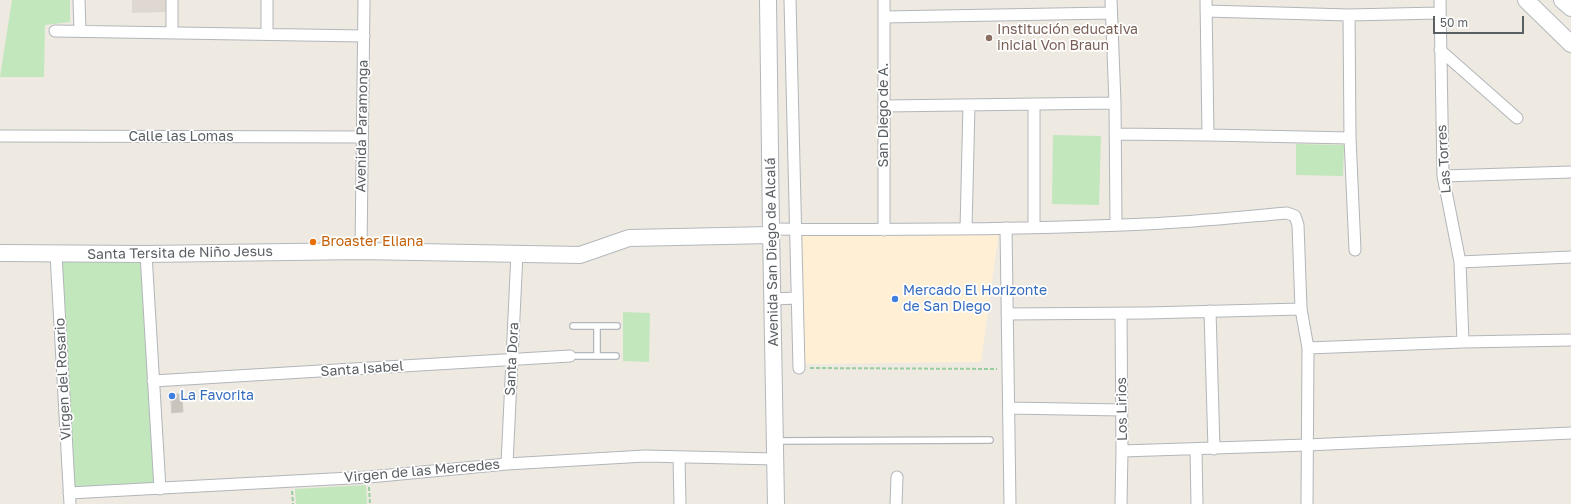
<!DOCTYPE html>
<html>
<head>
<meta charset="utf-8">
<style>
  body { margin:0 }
  #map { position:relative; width:1571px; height:504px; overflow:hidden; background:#eee9e1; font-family:"Golos Text",sans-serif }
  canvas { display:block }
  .scale { position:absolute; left:1433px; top:16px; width:91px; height:18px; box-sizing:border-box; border:2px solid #5a5f63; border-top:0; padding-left:5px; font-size:12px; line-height:14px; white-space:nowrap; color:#5a5f63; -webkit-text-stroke:3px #fff; paint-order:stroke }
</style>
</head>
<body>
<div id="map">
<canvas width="1571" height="504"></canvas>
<div class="scale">50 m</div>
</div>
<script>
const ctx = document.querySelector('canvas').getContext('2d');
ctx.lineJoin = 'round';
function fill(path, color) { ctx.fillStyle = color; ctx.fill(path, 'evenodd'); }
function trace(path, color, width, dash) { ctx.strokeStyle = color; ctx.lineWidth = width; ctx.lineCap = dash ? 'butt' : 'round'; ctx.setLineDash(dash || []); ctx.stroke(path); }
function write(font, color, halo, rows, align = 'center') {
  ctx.font = font + ' "Golos Text",sans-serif'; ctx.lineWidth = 3.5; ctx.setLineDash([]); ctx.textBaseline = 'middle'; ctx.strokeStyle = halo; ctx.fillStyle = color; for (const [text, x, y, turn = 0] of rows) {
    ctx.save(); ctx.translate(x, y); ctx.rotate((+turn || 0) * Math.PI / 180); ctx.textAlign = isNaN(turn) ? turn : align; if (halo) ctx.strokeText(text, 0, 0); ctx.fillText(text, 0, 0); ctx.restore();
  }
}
fill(new Path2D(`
  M999,231L981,362L802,364L801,235Z`), '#ffefd5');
fill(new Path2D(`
  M132,0H166V12L132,13Z`), '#ded8d0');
fill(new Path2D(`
  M12,0H70V22L45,25L44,77H0Z
  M1053,135L1101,136L1099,205L1052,204Z
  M1296,144L1344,145L1343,176L1296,175Z
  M141,259L154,484L74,487L62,260Z
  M623,312L650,313L649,362L623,361Z
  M366,485L367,504H296L295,489Z`), '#c2e7bc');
const building = new Path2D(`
  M171,394H182L183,412L172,413Z`);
fill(building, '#c9c4be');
trace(building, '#d3cabf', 1);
const lane = new Path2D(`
  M597,326H617
  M570,356H597V326H573
  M597,356H616
  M775,441L990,440`);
const street = new Path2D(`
  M79,0L80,31
  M172,0V33
  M790,0L799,368
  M884,0V230
  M1111,0L1115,103L1116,225
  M1206,0L1208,135
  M1440,0L1443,176L1460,262L1463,342
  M1206,11L1349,15L1439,13
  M1349,15L1350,138L1355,250
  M884,17L1111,13
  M55,31L364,36
  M267,34V0
  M1440,50L1517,118
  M1034,104V227
  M884,106L1115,103
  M1115,134L1208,135L1350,138
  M0,136L362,137
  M1443,176L1571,172
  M1006,228L1010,504
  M771,229C896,230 1021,230 1146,224C1193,222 1240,217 1287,213L1295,216L1298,225L1301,309L1308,348L1307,504
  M966,229L969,105
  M361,251L364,0
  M56,254L70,504
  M146,254L160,489
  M1460,262L1571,257
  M772,299L797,298
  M1210,311L1214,449
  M1121,313L1122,451L1121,504
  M1007,314L1147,313L1301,309
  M1308,348L1463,342L1571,340
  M153,381L570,356
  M1009,408L1122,410
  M1196,449L1197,504
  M1122,451L1307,445L1571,433
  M679,457L680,504
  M507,464L517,253
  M69,493L369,477L507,464L645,456L775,459
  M896,504L897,477`);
const secondary = new Path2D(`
  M768,0L771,229L776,504
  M1526,0L1571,44
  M1562,0L1571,8
  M0,253L146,254L361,251L580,255L629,238L771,235`);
trace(lane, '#b2b6ba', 8);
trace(street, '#b2b6ba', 13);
trace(secondary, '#b3b8bd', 18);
trace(new Path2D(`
  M810,368L997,369
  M369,487L370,504
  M292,491L293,504`), '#98cd9f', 2, [4, 2]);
trace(lane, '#fff', 5.5);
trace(street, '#fff', 11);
trace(secondary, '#fff', 16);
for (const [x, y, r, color] of [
  [989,38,4,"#8d6e63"],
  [313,242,4,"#e8710a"],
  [895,299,4,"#3f7fe0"],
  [172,396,4,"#3f7fe0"]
]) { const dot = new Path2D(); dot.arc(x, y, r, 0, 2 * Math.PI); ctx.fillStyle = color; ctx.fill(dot); trace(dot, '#fff', 1.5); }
write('14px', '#785e54', '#fff', [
  ["Institución educativa",997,30],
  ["inicial Von Braun",997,46]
], 'left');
write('14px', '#5a5f63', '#fff', [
  ["San Diego de A.",884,115,-90],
  ["Avenida Paramonga",362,126,-89],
  ["Calle las Lomas",181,137],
  ["Las Torres",1444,159,-94],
  ["Avenida San Diego de Alcalá",772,252,-91],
  ["Santa Tersita de Niño Jesus",180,253,-1],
  ["Santa Dora",512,359,-87],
  ["Santa Isabel",362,369,-4],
  ["Virgen del Rosario",63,379,-93],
  ["Los Lirios",1122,409,-91],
  ["Virgen de las Mercedes",422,471,-5]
]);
write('14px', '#c56008', '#fff', [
  ["Broaster Eliana",321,242]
], 'left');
write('14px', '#366cbe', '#fff', [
  ["Mercado El Horizonte",903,291],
  ["de San Diego",903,307],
  ["La Favorita",180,396]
], 'left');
</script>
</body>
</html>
